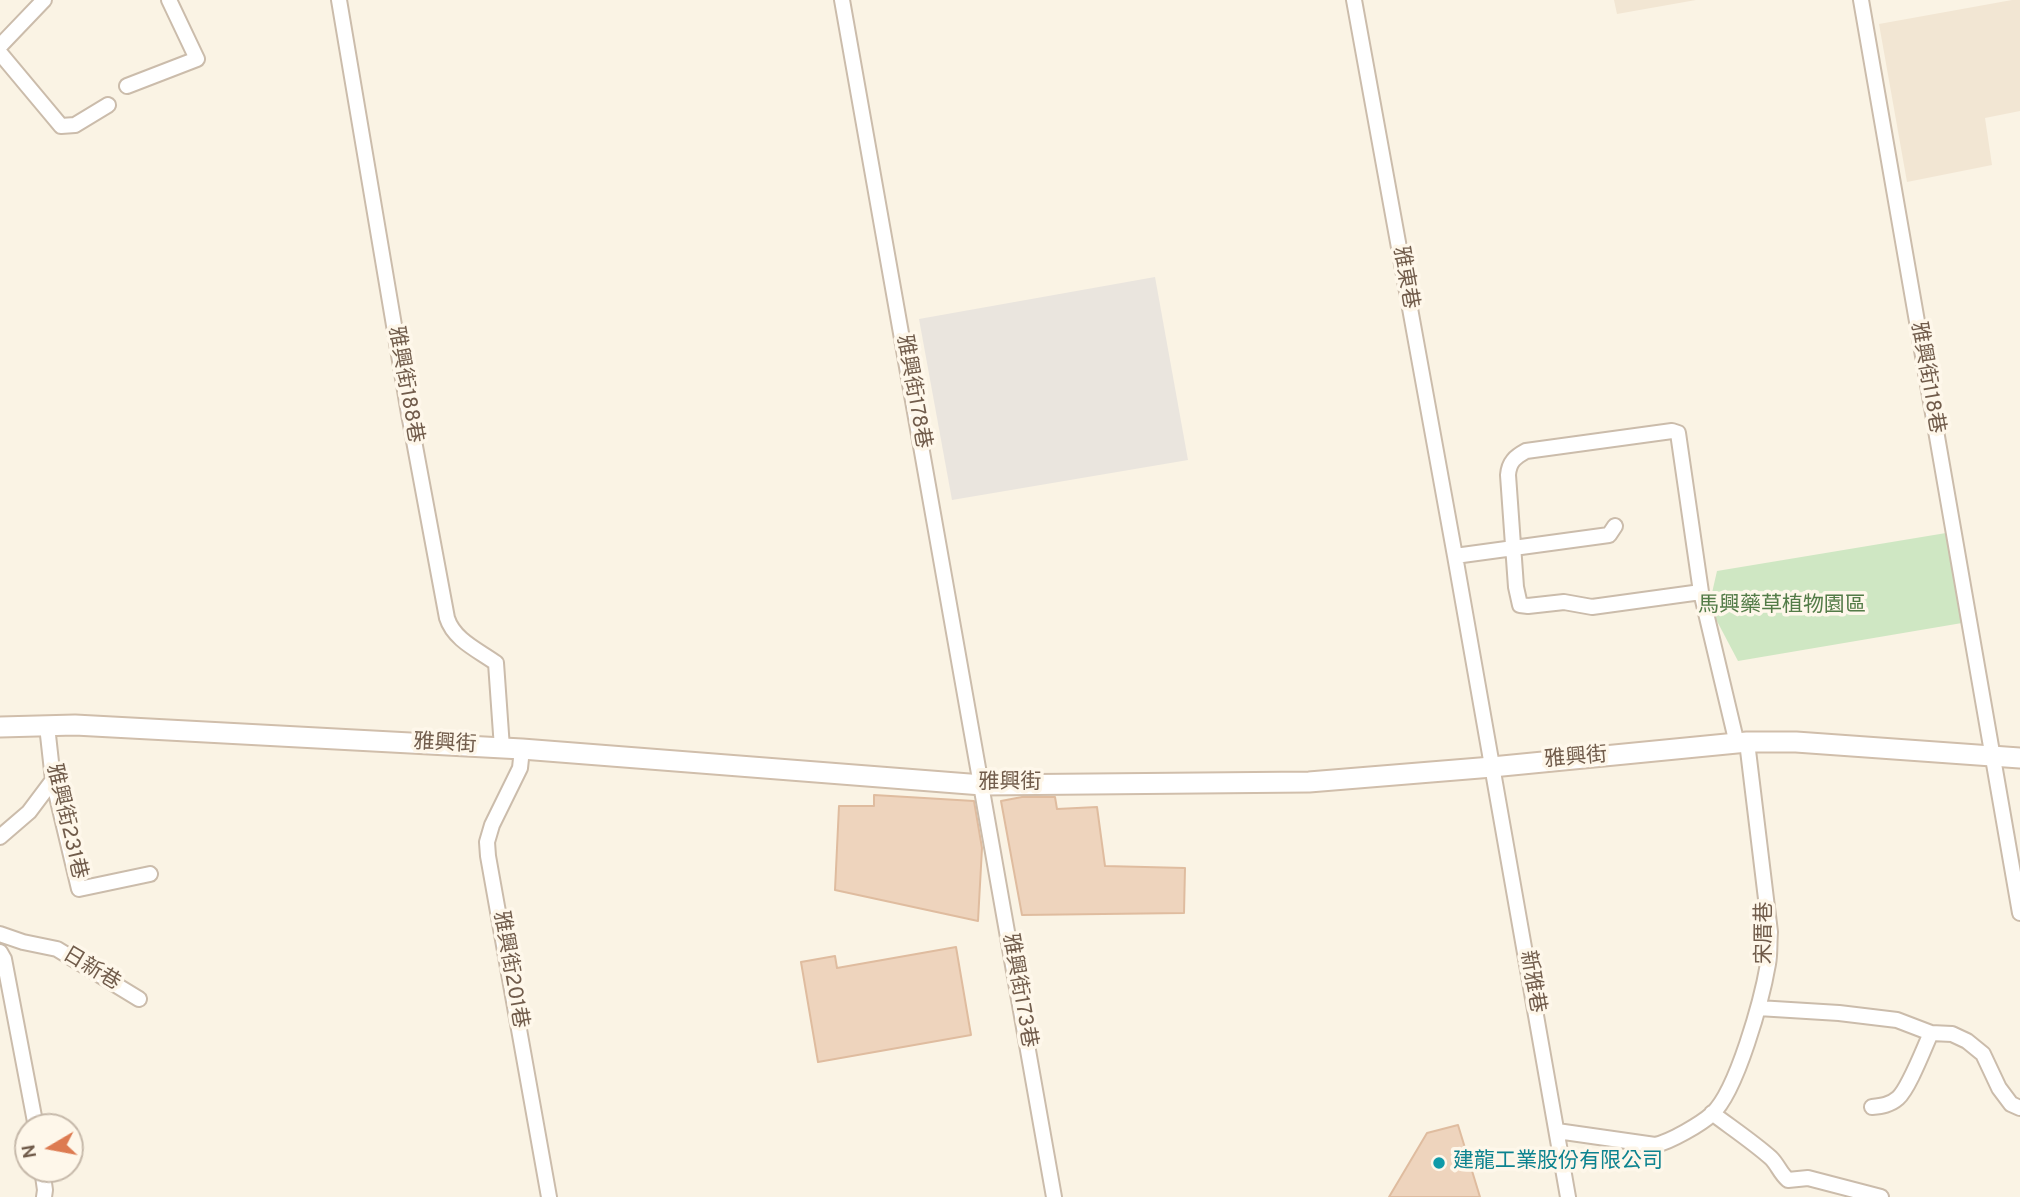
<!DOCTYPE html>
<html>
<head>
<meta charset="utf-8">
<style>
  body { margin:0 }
  #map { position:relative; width:2020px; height:1197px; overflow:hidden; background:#faf3e4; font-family:Overpass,sans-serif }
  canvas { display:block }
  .north { position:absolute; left:14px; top:1113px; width:70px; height:70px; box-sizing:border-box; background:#fef7ea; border:2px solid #c6b9aa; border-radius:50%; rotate:260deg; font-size:19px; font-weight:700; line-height:28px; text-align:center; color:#715c4b }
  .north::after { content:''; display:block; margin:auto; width:24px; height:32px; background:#dd7b51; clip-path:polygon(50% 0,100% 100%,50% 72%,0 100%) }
</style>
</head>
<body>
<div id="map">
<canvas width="2020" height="1197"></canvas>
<div class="north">N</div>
</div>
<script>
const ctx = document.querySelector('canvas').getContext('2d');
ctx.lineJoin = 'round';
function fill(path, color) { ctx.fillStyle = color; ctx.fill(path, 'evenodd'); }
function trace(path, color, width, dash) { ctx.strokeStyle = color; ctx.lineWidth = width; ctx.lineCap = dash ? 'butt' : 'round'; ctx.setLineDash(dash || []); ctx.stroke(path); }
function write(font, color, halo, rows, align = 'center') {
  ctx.font = font + ' Overpass,"Noto Sans TC",sans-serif'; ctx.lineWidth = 7; ctx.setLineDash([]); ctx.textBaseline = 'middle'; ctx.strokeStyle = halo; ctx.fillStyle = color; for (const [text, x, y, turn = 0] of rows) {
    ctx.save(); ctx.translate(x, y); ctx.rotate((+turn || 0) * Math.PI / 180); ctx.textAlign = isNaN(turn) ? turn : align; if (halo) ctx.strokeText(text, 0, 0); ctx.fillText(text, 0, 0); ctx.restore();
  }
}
fill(new Path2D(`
  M1614,0H1696L1617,14Z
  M2012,0H2020V111L1985,118L1992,165L1907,182L1879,24Z`), '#f2e6d3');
fill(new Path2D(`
  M1155,277L1188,460L952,500L919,319Z`), '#eae5de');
fill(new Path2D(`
  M1946,533L1962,623L1738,661L1709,606L1717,571Z`), '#cfe7c3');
const building = new Path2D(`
  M874,795L974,801L982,848L978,921L835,890L839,806H874Z
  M1022,797H1055L1057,809L1097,807L1105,866L1185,868L1184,913L1022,915L1001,801Z
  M956,947L971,1035L818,1062L801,962L835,956L837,968Z
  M1458,1125L1480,1197H1389L1427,1133Z`);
fill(building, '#eed4bd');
trace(building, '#dfbc9f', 2);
const street = new Path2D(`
  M339,0L409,414L447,618C454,640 478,650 496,663L502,748
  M842,0L1054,1197
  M1354,0L1455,556L1568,1197
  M1861,0L2020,913
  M0,46L44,0
  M0,53L61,126L75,125L108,105
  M127,86L197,59L169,0
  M1455,556L1609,535L1615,526
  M1701,592L1592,607L1564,602L1528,606L1520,605L1516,587L1508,475C1509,462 1515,457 1526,451L1672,431L1678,433L1701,592L1737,744
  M47,726L53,780L79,889L150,874
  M522,749L520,768L492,825L487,842L488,856L549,1197
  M0,837L29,812L53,780
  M0,934L23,942L57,949L139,999
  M0,952L4,959L36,1127
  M1758,1008L1839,1013L1897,1020L1931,1033L1952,1034L1967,1041L1983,1054L1999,1088L2011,1104L2020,1108
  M1872,1107C1882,1106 1890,1105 1898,1098C1909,1088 1924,1048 1931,1033
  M1712,1113C1732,1128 1753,1142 1771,1158C1778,1165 1780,1173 1788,1180L1808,1178L1881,1197
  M1557,1131L1655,1145C1670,1142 1701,1124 1712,1114C1737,1091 1762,999 1768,964C1770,954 1769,943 1770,932L1747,742
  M42,1169L45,1190L44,1197`);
const secondary = new Path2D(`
  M0,727L75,725L522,749L982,785L1309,782L1492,767L1747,742H1796L2020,758`);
trace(street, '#cbbcab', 18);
trace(secondary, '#d0beab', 23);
trace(street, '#fff', 14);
trace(secondary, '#fff', 19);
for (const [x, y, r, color] of [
  [1439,1163,7,"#0f9aa8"]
]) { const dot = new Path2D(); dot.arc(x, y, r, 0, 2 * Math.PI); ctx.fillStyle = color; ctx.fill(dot); trace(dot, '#fef7ea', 2.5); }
write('21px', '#715c4b', '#fef7ea', [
  ["雅東巷",1404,278,80],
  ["雅興街118巷",1926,378,80],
  ["雅興街188巷",404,385,80],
  ["雅興街178巷",912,392,80],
  ["雅興街",445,745,3],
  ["雅興街",1576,759,-5],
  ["雅興街",1010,784],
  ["雅興街231巷",65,822,77],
  ["宋厝巷",1766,933,-90],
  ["日新巷",91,970,31],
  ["雅興街201巷",509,970,80],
  ["新雅巷",1531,982,80],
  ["雅興街173巷",1018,991,80]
]);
write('21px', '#537b47', '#fef7ea', [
  ["馬興藥草植物園區",1782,607]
]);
write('21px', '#0d838f', '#fef7ea', [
  ["建龍工業股份有限公司",1453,1163]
], 'left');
</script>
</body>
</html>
